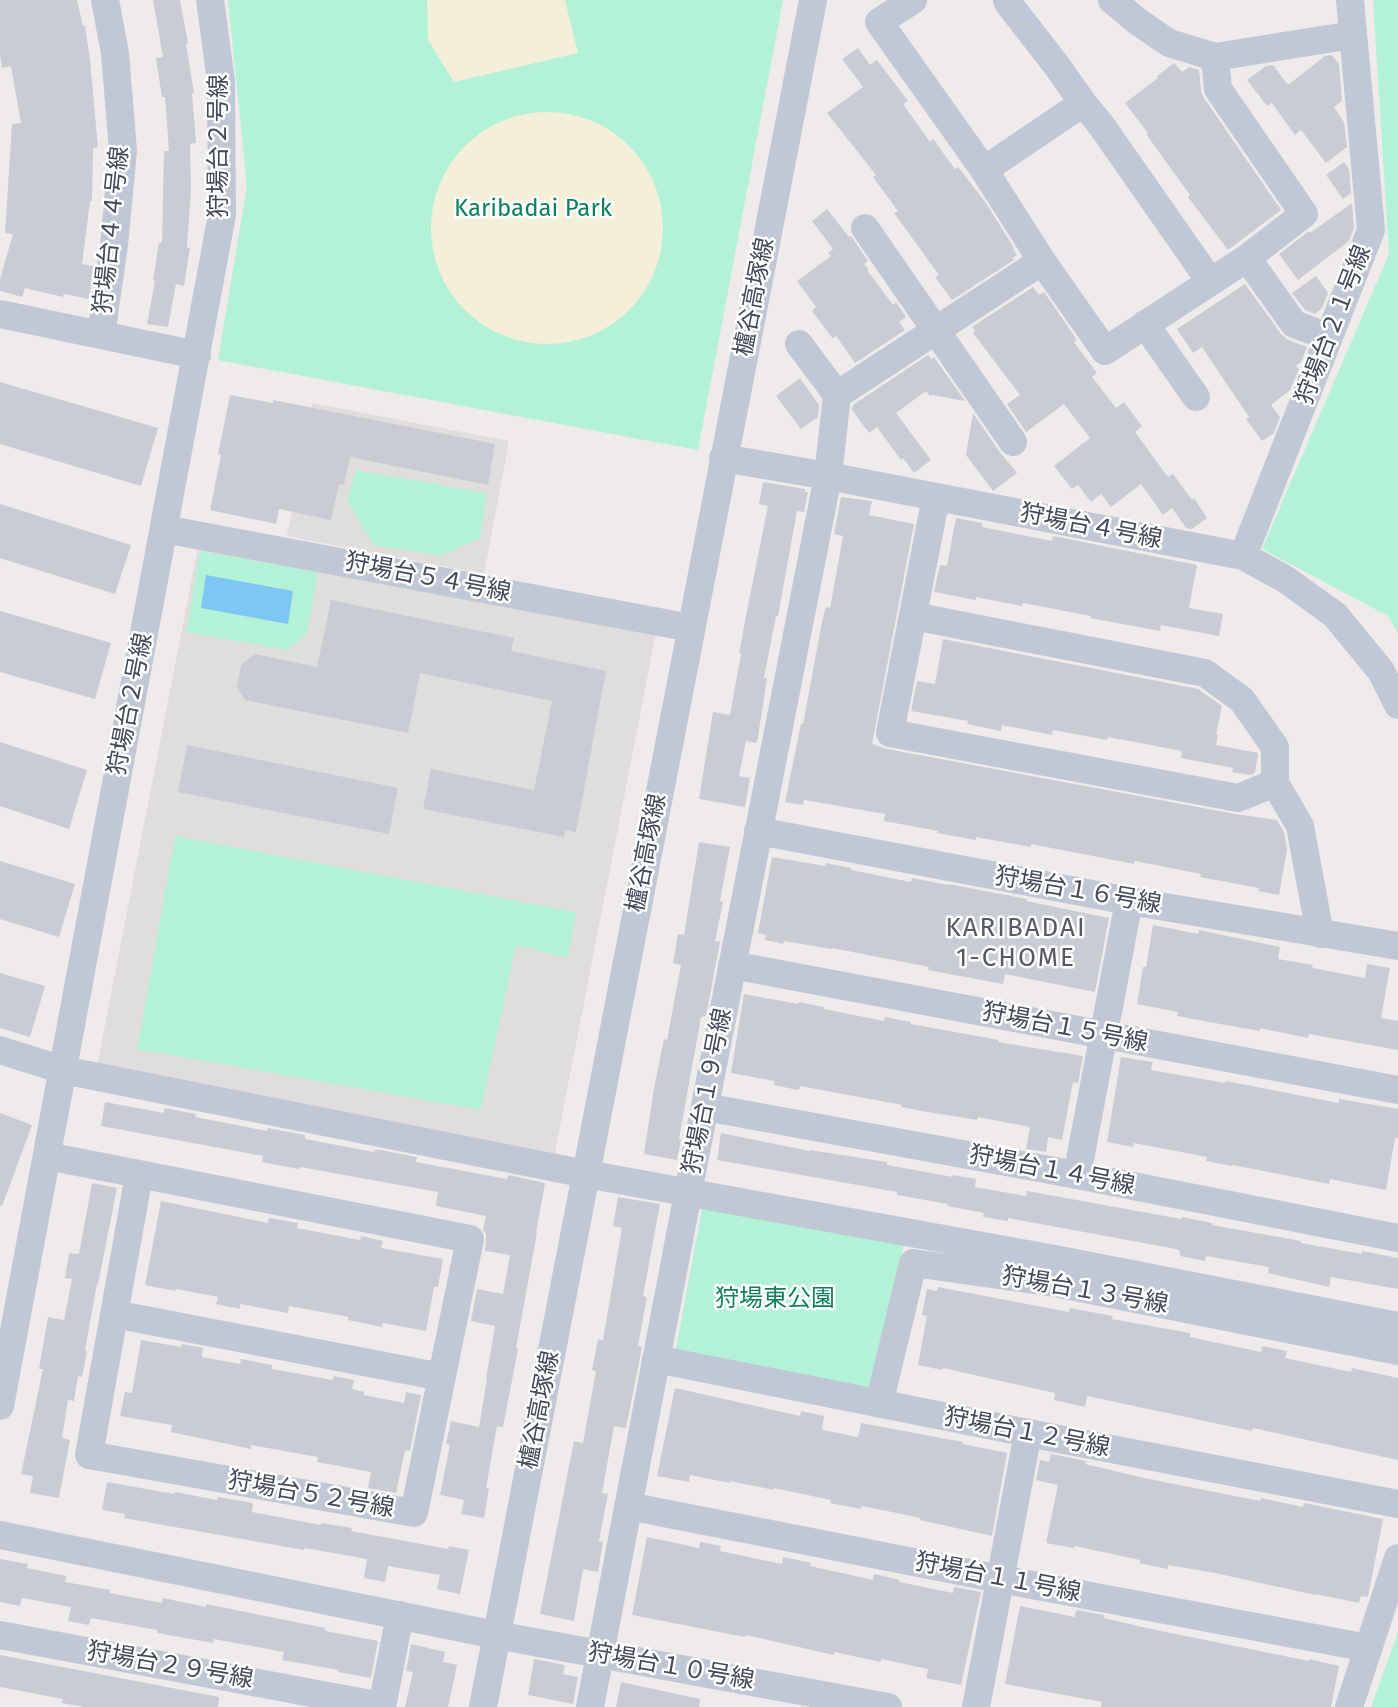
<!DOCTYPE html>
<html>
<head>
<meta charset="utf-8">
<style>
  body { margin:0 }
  canvas { display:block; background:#efebeb }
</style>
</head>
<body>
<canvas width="1398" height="1707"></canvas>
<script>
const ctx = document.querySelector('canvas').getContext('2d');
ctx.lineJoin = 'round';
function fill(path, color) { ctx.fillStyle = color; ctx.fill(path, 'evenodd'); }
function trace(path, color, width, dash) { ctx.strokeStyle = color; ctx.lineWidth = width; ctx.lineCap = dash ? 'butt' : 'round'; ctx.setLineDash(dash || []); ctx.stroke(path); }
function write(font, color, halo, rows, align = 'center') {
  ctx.font = font + ' "Fira Sans","Noto Sans JP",sans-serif'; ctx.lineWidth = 5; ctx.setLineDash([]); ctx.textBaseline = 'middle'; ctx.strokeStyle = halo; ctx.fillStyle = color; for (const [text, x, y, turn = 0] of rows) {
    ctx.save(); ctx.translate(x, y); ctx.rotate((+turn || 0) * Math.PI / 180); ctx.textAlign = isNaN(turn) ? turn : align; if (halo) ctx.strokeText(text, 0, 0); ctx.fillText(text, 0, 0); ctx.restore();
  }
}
fill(new Path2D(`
  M312,403L509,441L484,574L287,536Z
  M198,547L656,633L554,1157L97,1066Z`), '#e0dddd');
fill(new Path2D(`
  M228,0H783L698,450L218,360L247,186Z
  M1373,0H1398V633L1388,616L1262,549L1389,254Z
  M356,470L487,493L480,538L441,556L374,545L347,501Z
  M200,551L318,572L307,634L287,650L186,632Z
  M175,836L576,912L568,958L516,945L481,1110L137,1049Z
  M703,1204L904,1243L874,1398L674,1359Z
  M1398,1632V1707H1371Z`), '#b3f2d6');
fill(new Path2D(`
  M427,0H565L578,53L454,82L428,40Z
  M431 228a116 116 0 1 1 232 0a116 116 0 1 1-232 0Z`), '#f3efd9');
fill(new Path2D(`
  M206,575L293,591L288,624L201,608Z`), '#7cc7f3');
fill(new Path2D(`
  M0,0H77L83,26H85L90,60L98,147L93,148L92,201H90L82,264L94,266L89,299L64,294L63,297L25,288L22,297L0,291V279L13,234L5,233L12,124L21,123L11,66L2,68L0,55Z
  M153,0H180L188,43L186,44L194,93H192L196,143L190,144L191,190L187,248H190L184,286L176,284L168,327L147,324L155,281L153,280L159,243H162L164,151H169L165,97H162L156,58L163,57Z
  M858,48L870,65L877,60L908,101L903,104L930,142L933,139L955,169L958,167L986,203L1014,248L1013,249L1017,255L1012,258L1014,260L952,300L935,277L939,275L894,213L898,211L873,177L876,175L827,113L863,87L842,59Z
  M1332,55L1339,64L1342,101L1334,107L1344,122L1347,147L1326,163L1301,130L1295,135L1272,103L1267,106L1247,80L1266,66L1273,65L1288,85L1325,56Z
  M1174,63L1182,72L1189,67L1199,70L1201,91L1204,98L1281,210L1228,250L1188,197L1190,195L1146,134L1148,133L1125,103L1158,78L1157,76Z
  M1344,162L1349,169L1351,193L1343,199L1326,175Z
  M1352,203L1354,228L1349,241L1298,280L1279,254L1309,231L1310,233Z
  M827,209L849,237L851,236L868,261L864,264L869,269L867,270L893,305L896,302L906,317L899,322L905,330L855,363L836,336L833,339L812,311L816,307L797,281L831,256L828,253L833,249L812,221Z
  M1316,276L1328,293L1322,308L1315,314L1305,310L1292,293Z
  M1245,284L1281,334L1288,340L1307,347L1301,362L1296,366L1299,369L1290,390L1271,405L1280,417L1274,433L1262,441L1246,419L1249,417L1202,347L1193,353L1177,329Z
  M1033,287L1039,295L1044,292L1077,340L1074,342L1097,373L1092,377L1116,408L1124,402L1142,426L1135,432L1168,477L1173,474L1192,500L1194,498L1207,518L1192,529L1186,528L1172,508L1163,515L1141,484L1111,507L1101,494L1091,502L1078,485L1072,489L1054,466L1090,438L1064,404L1026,432L1007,404L1020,395L973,333L975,331L972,327Z
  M928,355L931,359L934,357L965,401L932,395L930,396L926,391L896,413L931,460L914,473L903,458L901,460L877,427L869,433L852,410L853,405Z
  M800,378L819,405L818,417L801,429L776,396Z
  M0,382L158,428L141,486L0,444Z
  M230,395L273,403V400L495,444L488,485L350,457L344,485L339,484L331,520L279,509L276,524L210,510L221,455L218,454Z
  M973,413L999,451L1017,473L993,491L966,455Z
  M763,482L805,489V492H808L804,512L797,511L778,616H776L764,678H767L757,743L746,741L739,776L750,778L745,807L699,799L713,712L730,715L741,654H739L745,621L768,506L759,504Z
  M841,497L872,501L869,515L914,524L872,744L887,749L1235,814L1277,820L1284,832L1287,850L1279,895L1258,891L1259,888L1200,877L1201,874L1135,861L1134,864L1031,844V847L976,837V840L937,833L938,831L884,821L885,814L804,800L803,805L785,802L801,724H803L822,622L826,607L830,608L843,536L834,534Z
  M0,504L131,545L115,594L0,558Z
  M956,518L982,523V527L1052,541L1053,536L1197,565L1189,608L1223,614L1219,636L1161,625L1160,631L1090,618L1091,616L1023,603L1022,606L976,597V600L934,592L940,565L947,566Z
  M331,600L514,638L511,651L606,671L576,832L565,830L564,837L423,809L431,769L534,790L552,701L420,673L408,733L245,700L237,688L241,665L255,654L317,667Z
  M0,611L111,643L95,699L0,672Z
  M943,639L1198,689L1222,706L1216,735H1218L1216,745L1258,753L1255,773L1250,775L1232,772L1233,768L1181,758L1182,751L1108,737L1107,740L1053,730L1052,735L1002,725L1001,731L967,724L968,721L911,711L917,681L935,684Z
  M0,742L87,770L69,829L0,806Z
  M187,745L398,788L389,834L178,792Z
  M699,842L730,847L720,901L723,902L715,941L720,942L706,1016L701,1017L679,1139H681L677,1160L644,1154L654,1088L664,1039L667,1040L681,965L673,963L678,934L684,935Z
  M772,857L825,866L826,863L851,868V870L911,882L912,878L948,885V884L1027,899L1026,901L1109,918L1095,992L1005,974L1003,984L928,970L929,967L832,948L831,949L784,941L783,944L765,940L766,935L758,933Z
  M0,861L75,884L59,937L0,919Z
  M1153,925L1198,934L1199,930L1280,947L1278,959L1313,965L1312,968L1365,978L1367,964L1390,968L1381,1018L1398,1021V1050L1309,1034L1308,1038L1260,1028V1031L1220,1024L1177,1016L1178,1012L1137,1004L1143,967H1146Z
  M0,973L45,986L30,1037L0,1028Z
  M744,994L798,1004L799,1002L824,1007V1009L884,1021L885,1017L911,1022V1024L999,1040L998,1042L1083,1056L1078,1083L1073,1082L1062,1140L1048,1137L1046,1152L1026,1149L1030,1127L978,1117L977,1120L928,1112L901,1107L902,1105L800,1086L799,1090L788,1088L774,1085V1081L731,1073Z
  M1121,1057L1153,1062L1151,1070L1225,1083L1226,1081L1339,1103V1099L1398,1109V1138H1395L1386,1190L1330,1179L1329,1184L1233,1165L1232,1166L1206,1161L1207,1157L1134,1143L1133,1147L1107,1142Z
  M105,1102L164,1113V1108L196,1114L195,1117L267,1131L268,1128L305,1135V1139L374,1152V1150H381L417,1157L416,1162L507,1179L508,1175L545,1183L536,1233H537L516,1348L518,1349L503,1427L497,1426L486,1488L489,1489L484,1518L461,1514L464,1500L440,1495L450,1445L446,1444L451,1421L479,1427L487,1379H486L495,1326L471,1321L477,1289L503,1294L510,1255L485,1251L486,1242V1234L483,1230L486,1216L436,1206L438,1192L300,1167L299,1169L262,1162L263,1156L101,1126Z
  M0,1113L32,1125L2,1206H0Z
  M721,1133L810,1151V1150L887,1162V1165L953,1177V1175L976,1179L975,1187L1026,1196L1027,1191L1181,1219L1182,1217L1212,1223V1225L1301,1241V1243L1362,1254V1251L1398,1258V1289L1331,1277L1329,1287L1268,1273L1269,1267L1206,1256L1205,1261L1180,1256V1251L1176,1249L1008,1218V1221L983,1217L984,1213L947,1206L948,1204L897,1195V1192L717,1160Z
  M92,1183L117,1188L98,1284H97L85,1350L87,1351L82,1377L78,1376L74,1401L68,1400L62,1438L70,1440L59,1498L30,1493L33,1476L21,1474L43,1369H39L48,1317L64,1320L72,1279L65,1278L69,1253L79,1254Z
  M618,1197L660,1204L643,1296L647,1297L638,1346L642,1347L626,1428L614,1426L602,1493L608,1494L599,1541L603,1542L598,1572L583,1569L574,1621L540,1614L574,1441L583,1443L596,1371L592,1370L598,1339L603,1340L622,1228L613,1226Z
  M161,1201L268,1223L269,1218L298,1223L297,1228L360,1240L361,1236L383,1241L381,1248L443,1259L438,1287H434L426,1331L383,1323L382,1327L348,1320L349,1317L289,1306L288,1313L240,1304V1309L216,1304L218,1297L176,1289L175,1291L145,1285Z
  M938,1287L1069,1312L1070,1308L1113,1316L1112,1319L1190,1333V1337L1261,1352L1262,1346L1287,1351L1285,1358L1351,1372L1352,1368L1398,1378V1460L1253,1428L1252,1431L1087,1396L1085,1407L1054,1400L1055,1393L943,1368L942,1370L918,1365L927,1316L922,1315L927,1289L937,1291Z
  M141,1340L181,1347L182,1344L203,1348L202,1357L240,1364L241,1359L272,1365V1369L333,1380L334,1376L354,1380L352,1389L364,1392V1395L404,1403L406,1392L421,1395L410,1451L405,1450L396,1493L368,1488L371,1472L317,1462L318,1457L251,1445V1449L171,1432L172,1425L120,1416L125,1392L132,1393Z
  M675,1388L800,1416L801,1411L824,1416L822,1430L858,1437L861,1423L963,1442V1444L1007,1453L992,1536L920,1520V1518L892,1512L861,1506V1509L830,1503L831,1500L774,1488V1490L730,1481V1483L690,1475L689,1482L657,1476Z
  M1051,1454L1086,1461L1085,1464L1144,1478L1260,1501L1261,1498L1303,1507L1304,1503L1383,1519L1368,1597L1361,1596L1359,1603L1315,1594V1595L1215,1573L1168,1565V1569L1139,1563L1140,1560L1075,1546L1074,1548L1046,1543L1058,1485L1036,1480L1040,1460L1049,1462Z
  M107,1482L174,1494L175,1492L217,1500L218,1497L253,1503L252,1512L321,1525V1523L352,1528L351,1531L448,1549L449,1546L469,1550L460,1594L437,1589L440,1575L388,1566L385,1582L364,1578L367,1559L305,1548L304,1550L124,1518L125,1514L102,1510Z
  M647,1537L699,1548L700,1542L721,1546L720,1551L782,1564L783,1557L811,1563L810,1566L873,1580L874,1574L900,1580L899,1582L953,1593L954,1587L981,1592L961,1685L926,1678L928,1669L881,1659V1662L834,1652V1655L746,1635L745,1637L632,1615Z
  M0,1559L28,1564L27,1568L66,1576L65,1582L110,1590V1593L162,1603L163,1598L206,1607V1604L325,1628V1631L378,1641L371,1678L338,1672L339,1670L282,1660L284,1652L214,1639L213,1643L157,1633V1630L91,1618L89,1625L68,1621L71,1607L22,1598L20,1606L0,1602Z
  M1020,1606L1075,1617L1076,1610L1104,1615V1618L1151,1629L1309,1661V1659L1339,1666L1331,1707H1101L1102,1702L1005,1684Z
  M411,1644L445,1652L443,1662L457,1665L448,1707H405L413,1672L406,1671Z
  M0,1655L219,1697L218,1707H84L62,1703L63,1699L0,1687Z
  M534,1659L565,1665L563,1674L578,1677L573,1704L528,1695Z
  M621,1682L700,1699L699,1707H616Z`), '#c9ccd4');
trace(new Path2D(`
  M913,0L879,22L984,170
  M1007,0L1008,3L1057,66L1083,103L1101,125L1210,281
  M1112,0L1137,21L1169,43L1215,57L1353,35
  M1083,103L984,170L1042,261L1105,351L1247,258L1304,214L1218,89L1215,57
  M865,228L1013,442
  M1247,258L1294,324L1329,337
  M0,314L197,355
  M1145,324L1196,397
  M101,335L114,245L123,151L115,53L105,0
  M799,344L837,395
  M723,458L828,476L1243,556L1285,579L1335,615L1381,671L1398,705
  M936,497L890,733L1238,798L1275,783
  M164,529L691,628
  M1243,556L1371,230L1350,0
  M913,616L1205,673L1242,700L1275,747V783L1300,826L1320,934
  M758,831L1129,901L1398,946
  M732,965L1398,1090
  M0,1050L63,1070L586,1174L1060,1260L1398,1326
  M705,1107L1077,1175L1398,1238
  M47,1156L470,1239L414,1513L89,1455L139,1175
  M1077,1175L1129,901
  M114,1314L442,1377
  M656,1359L1028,1433L1398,1504
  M879,1404L913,1263L1055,1283L1398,1351
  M0,1406L222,215L221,81L210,0
  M628,1506L1000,1579L1368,1648
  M0,1535L496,1635L888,1707
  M0,1635L382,1706
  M382,1707L400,1615
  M483,1707L813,0
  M590,1707L688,1193L828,476L837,395L1042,261
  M976,1707L1028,1433
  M1349,1707L1398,1558`), '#c0c8d5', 28);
write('24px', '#424b5a', '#fff', [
  ["狩場台２号線",219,146,-90],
  ["狩場台４４号線",112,230,-84],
  ["櫨谷高塚線",755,297,-79],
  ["狩場台２１号線",1334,325,-69],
  ["狩場台４号線",1091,527,11],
  ["狩場台５４号線",428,578,11],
  ["狩場台２号線",131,704,-79],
  ["櫨谷高塚線",647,853,-79],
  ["狩場台１６号線",1078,891,10],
  ["狩場台１５号線",1065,1028,11],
  ["狩場台１９号線",708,1091,-79],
  ["狩場台１４号線",1052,1171,11],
  ["狩場台１３号線",1085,1291,10],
  ["櫨谷高塚線",540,1410,-79],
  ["狩場台１２号線",1027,1433,11],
  ["狩場台５２号線",311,1495,10],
  ["狩場台１１号線",998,1578,11],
  ["狩場台２９号線",170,1666,10],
  ["狩場台１０号線",671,1667,10]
]);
write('24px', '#0e815a', '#fff', [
  ["Karibadai Park",533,209],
  ["狩場東公園",775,1299]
]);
ctx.letterSpacing = '2px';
write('26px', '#575a61', '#fff', [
  ["KARIBADAI",1016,929],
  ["1-CHOME",1016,959]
]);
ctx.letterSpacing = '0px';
</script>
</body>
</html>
